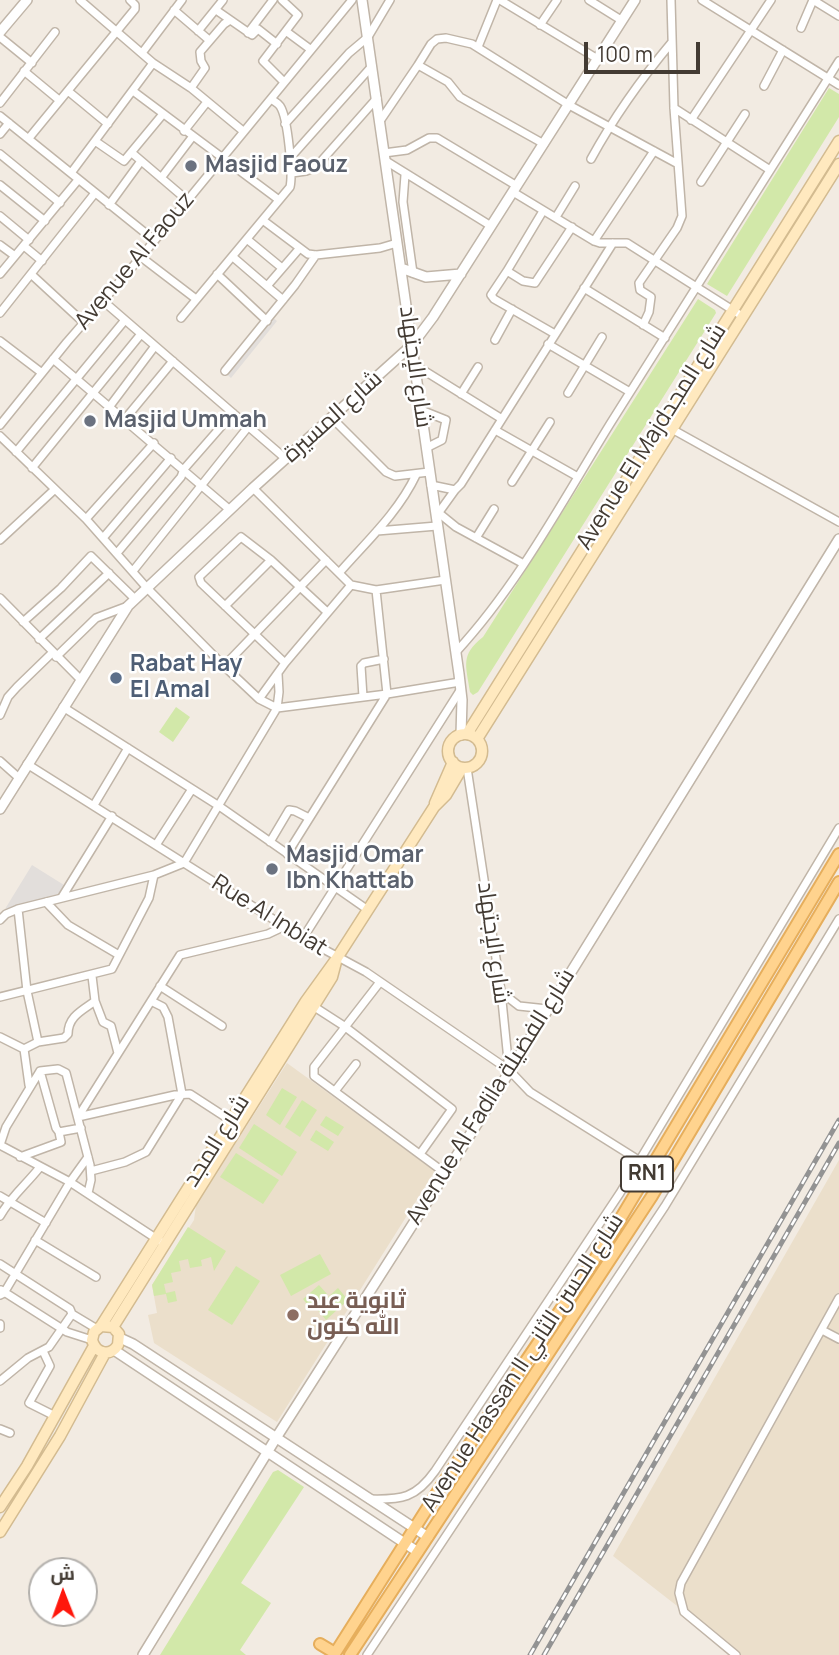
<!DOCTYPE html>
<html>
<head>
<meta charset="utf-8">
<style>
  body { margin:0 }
  #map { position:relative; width:839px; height:1655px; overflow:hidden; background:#f2ebe2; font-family:Manrope,Cairo,sans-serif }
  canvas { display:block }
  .north { position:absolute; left:28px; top:1557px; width:70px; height:70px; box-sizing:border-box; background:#fff; border:2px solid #b4b1ad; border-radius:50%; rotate:359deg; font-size:19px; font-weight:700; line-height:28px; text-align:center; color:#433b33 }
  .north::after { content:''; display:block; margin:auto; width:24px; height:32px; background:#ff170c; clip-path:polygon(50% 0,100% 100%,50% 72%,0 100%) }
  .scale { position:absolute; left:584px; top:42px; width:116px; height:32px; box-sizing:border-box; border:4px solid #433b33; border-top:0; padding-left:9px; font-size:21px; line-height:24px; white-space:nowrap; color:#433b33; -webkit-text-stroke:5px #fff; paint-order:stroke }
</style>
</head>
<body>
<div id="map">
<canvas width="839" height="1655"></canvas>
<div class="north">ش</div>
<div class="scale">100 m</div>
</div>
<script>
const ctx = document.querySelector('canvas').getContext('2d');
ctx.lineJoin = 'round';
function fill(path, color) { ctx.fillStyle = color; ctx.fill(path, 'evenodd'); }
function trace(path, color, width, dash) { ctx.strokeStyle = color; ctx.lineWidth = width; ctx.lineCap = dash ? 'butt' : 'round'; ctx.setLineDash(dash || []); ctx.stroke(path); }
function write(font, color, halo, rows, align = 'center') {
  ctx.font = font + ' Manrope,Cairo,sans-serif'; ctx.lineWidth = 5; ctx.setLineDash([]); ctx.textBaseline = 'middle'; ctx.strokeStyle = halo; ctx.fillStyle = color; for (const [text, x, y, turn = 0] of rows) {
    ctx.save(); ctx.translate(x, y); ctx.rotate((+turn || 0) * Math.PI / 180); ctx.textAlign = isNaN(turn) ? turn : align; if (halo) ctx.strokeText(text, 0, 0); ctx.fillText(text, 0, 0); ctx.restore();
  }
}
fill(new Path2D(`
  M287,1063L435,1171L277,1422L154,1343L148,1315L157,1313L152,1285L194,1220L196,1205Z
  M839,1160V1655H740L613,1556Z`), '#ebdfcb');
fill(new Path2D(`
  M829,88L839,94V117L727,296L707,284Z
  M698,299L715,310L716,313L478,692L473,695L470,692C466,665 460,655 483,637Z
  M176,707L190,717L173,742L159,732Z
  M282,1088L297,1097L280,1125L266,1115Z
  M302,1100L317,1110L300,1137L285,1127Z
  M326,1116L344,1127L338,1136L320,1125Z
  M254,1124L297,1152L282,1176L239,1148Z
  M316,1130L334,1142L328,1151L310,1140Z
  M236,1153L279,1180L263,1204L220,1177Z
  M188,1227L226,1251L214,1271L211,1257L201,1260L202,1266L190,1268L188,1259L179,1261L181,1271L171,1273L173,1282L164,1284L166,1293L175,1291L177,1301L168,1303L166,1294L154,1296L152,1285Z
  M320,1254L331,1274L291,1296L280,1275Z
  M236,1266L260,1281L232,1325L208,1310Z
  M319,1285L327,1294L310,1308L303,1299Z
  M338,1288L348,1300L326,1320L316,1308Z
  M278,1470L304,1487L241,1583L271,1603L240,1650L246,1655H160L273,1472Z`), '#d2e8a9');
fill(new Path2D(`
  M270,315L277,321L231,378L224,372Z
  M32,865L72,890L5,909Z`), '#e2dedb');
const minor = new Path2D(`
  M80,0L153,63L191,88L243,131
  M282,0L298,15L263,61L284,82
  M500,0L596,58
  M589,0L621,20
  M702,0L839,85
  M813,0L839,16
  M174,10L209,40
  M216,10L252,35L258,29L277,44
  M540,25L557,0
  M801,28L813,0
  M198,31L223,0
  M287,32L310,49
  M248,33L273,0
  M0,37L32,63
  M478,47L497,0
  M142,53L182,0
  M418,65L431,44L437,39L446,38L472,44L569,105L678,164
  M24,71L59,100
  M764,86L783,50
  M191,88L205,68L201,61L200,52L224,24L230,20
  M68,91L108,124
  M133,91L279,200
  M0,103L55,32
  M674,108L770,170
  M0,116L154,240
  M691,120L771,0
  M380,121L418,65L448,82L460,97L544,144
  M285,124L349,53L368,37L390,0
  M184,131L207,102
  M0,134L9,123
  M29,138L135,9V5L130,0
  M95,141L124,161L163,114
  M132,153L187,200
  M384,153L407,150L429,138H437L517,186
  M0,154L60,203
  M290,158L372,66
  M591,159C614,117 641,79 672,42
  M386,161L491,226
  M71,173L153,63
  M292,173L306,171L316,167L377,98
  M405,175L403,202L413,273
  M161,178L193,136
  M701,182L745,114
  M0,185L45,221
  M513,192L594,241L600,243H627L742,316
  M109,205L141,161
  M543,211L507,271L491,295L494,299L555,334
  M0,216L29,240
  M556,217L575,186
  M264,221L308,254L316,255L380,248L397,243
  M248,240L282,268
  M594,241L654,151
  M0,245L15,256
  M24,246L42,261
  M141,257L196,299
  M233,257L283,300
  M507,271L523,281L535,283L572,227
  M0,274L78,180
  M217,274L267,321
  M32,275L83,322
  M267,286L299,249
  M584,288L665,338
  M102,300L286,459
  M0,313L95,193
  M181,318L290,187C293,174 288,118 280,106C278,103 275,102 271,99
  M643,325L649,312L651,297L640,290L639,283L677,228L682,216L674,108L671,0
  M495,340L512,309
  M0,341L42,373
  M548,344L630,392
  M53,359L230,510
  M415,365L502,419
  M225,371L295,285L316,255
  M568,393L602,337
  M461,394L478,367
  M110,406L155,346
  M421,410L446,420L442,440L426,448
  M332,418L386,472L395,476L429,472
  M125,419L173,361
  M661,423L839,522
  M0,425L67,342L141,257L352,0
  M495,430L578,477
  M0,436L86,519L147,588L224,666L259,699L277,708L387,694L460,682
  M16,452L125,320
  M32,468L141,334
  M512,482L550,422
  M431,485L455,490L461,484L613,243
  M253,488L351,585L376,590L445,580
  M440,514L456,527L522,563
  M437,515L455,490
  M86,519L154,443
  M377,531L437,526
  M103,538L171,458
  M476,538L494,509
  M0,540L54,490
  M117,553L181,477L184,469L233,413
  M133,571L248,427
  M339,573C366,542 398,513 416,475
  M0,598L81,680
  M225,606L271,560
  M23,622L61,588L91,556L135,599
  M39,639L109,573
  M456,652C518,585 562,502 610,424C686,303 763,183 839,61
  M56,657L96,618L128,606
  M285,663L201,583L199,577L241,537L271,560L326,611
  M224,666L326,560
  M363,697L361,666L364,663L384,659
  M259,699L285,663L351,585
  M63,707L219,806L368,910
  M0,715L8,697L17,687L52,653
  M0,761L19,778
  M27,764L303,938L366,972L509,1070
  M467,768L501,991L509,1070L530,1092L640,1161
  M94,805L128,748
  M270,842L289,810L295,811L309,818
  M156,845L192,789
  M287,854L387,694L376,590
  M62,897L112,816
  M46,902L68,925L119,955
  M18,909L27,991L38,1042L24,1049L29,1085
  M0,920L6,914L18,909L154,875L184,863L277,708L279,692L278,674
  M303,938L461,689
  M380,982L314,1067V1076L445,1173
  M160,986L222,1026
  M501,992L519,1006L547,1009
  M0,997L112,969L149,898L154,875
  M95,1001L103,1022L111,1026L118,1053
  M313,1006L344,1026L452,1109L420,1154
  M0,1037L24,1049
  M38,1042L64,1038L68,1034C68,1016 83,1010 95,1001L92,976
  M40,1071L56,1128L59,1132L81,1128
  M335,1091L356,1064
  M78,1117L180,955L268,934L285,926
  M78,1117L175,1095L190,1094L230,1120
  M20,1157L61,1142L59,1132
  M91,1171L125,1162L146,1152L182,1094L168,1017L163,1007L151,1001
  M88,1193L91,1180L90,1165L66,1073L58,1069L40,1071L6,1127L0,1145L70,1182L163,1243
  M0,1196L46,1223
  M0,1216C12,1195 25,1186 40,1167
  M35,1240L96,1277
  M0,1264L70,1309L72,1314L49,1347L28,1358L0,1381
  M1,1290L67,1332L92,1340
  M0,1295L4,1293L70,1182L88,1157
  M72,1314L97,1329
  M0,1324V1328
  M822,1330L839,1339
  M43,1351L50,1366L29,1403L55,1416
  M0,1429L10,1433
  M369,1499C402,1500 416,1498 435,1471L620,1193L839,828
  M367,1655L665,1206L839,919
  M736,1655L684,1612L679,1593L681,1583L839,1298`);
const tertiary = new Path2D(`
  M362,0L459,674L462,700L461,735
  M0,32L27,0
  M401,268L426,277L461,274
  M0,809L128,606L253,488L412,345L433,317L635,0
  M120,1338L133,1344L428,1537
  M114,1350L418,1552
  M143,1655L276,1438L482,1116L839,539`);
const secondary = new Path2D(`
  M467,734L839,141
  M448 751a17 17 0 1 1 34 0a17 17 0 1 1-34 0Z
  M477,739L839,164
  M435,803L453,762
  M101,1326L113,1327L119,1334L118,1345C110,1357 96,1354 92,1340L94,1332L101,1326L306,1001L337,958L434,807L446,795L462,768
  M113,1327L332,977L337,958
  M0,1507L27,1466L94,1346
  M0,1532L60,1436L105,1353`);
const primary = new Path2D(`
  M320,1644L335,1653
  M334,1655L442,1485L607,1241L839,854
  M350,1655L652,1196L839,882`);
trace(minor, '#c0b5a8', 10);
trace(tertiary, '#c0b5a8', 12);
trace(secondary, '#d3bb90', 13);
trace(primary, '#e6ae5c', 14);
trace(minor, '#fff', 7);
trace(tertiary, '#fff', 9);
trace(secondary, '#ffe9bf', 10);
trace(primary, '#ffd38e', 10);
const rail = new Path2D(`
  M530,1655L839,1120
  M544,1655L839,1143`);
trace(rail, '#939393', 5);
trace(rail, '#fff', 2.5, [8]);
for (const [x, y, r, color] of [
  [191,166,7,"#6b7280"],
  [90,421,7,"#6b7280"],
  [116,678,7,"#5c6f8a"],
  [272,869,7,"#6b7280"],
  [293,1315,7,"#8d6e63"]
]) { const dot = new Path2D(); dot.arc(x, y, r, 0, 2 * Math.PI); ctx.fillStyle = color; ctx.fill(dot); trace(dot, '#fff', 2.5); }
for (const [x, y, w] of [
  [647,1174,52]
]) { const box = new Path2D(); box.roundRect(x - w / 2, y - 17.5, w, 35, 5); ctx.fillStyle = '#fff'; ctx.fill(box); trace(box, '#433b33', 2); }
write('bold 21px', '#433b33', null, [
  ["RN1",647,1174]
]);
write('bold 23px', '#5b616d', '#fff', [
  ["Masjid Faouz",205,166],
  ["Masjid Ummah",104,421],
  ["Masjid Omar",286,856],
  ["Ibn Khattab",286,882]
], 'left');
write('23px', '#433b33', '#fff', [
  ["Avenue Al Faouz",135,261,-50],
  ["شارع الإجتهاد",415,367,82],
  ["شارع المسيرة",333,417,-42],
  ["Avenue El Majdشارع المجد",652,437,-58],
  ["Rue Al Inbiat",269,916,32],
  ["شارع الإجتهاد",493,943,82],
  ["Avenue Al Fadila شارع الفضيلة",491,1097,-58],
  ["شارع المجد",217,1141,-58],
  ["Avenue Hassan II شارع الحسن الثاني",523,1363,-57]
]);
write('bold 23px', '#4e5e75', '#fff', [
  ["Rabat Hay",130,665],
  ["El Amal",130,691]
], 'left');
write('bold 23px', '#785e54', '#fff', [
  ["ثانوية عبد",307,1302],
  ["الله كنون",307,1328]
], 'left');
</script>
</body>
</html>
